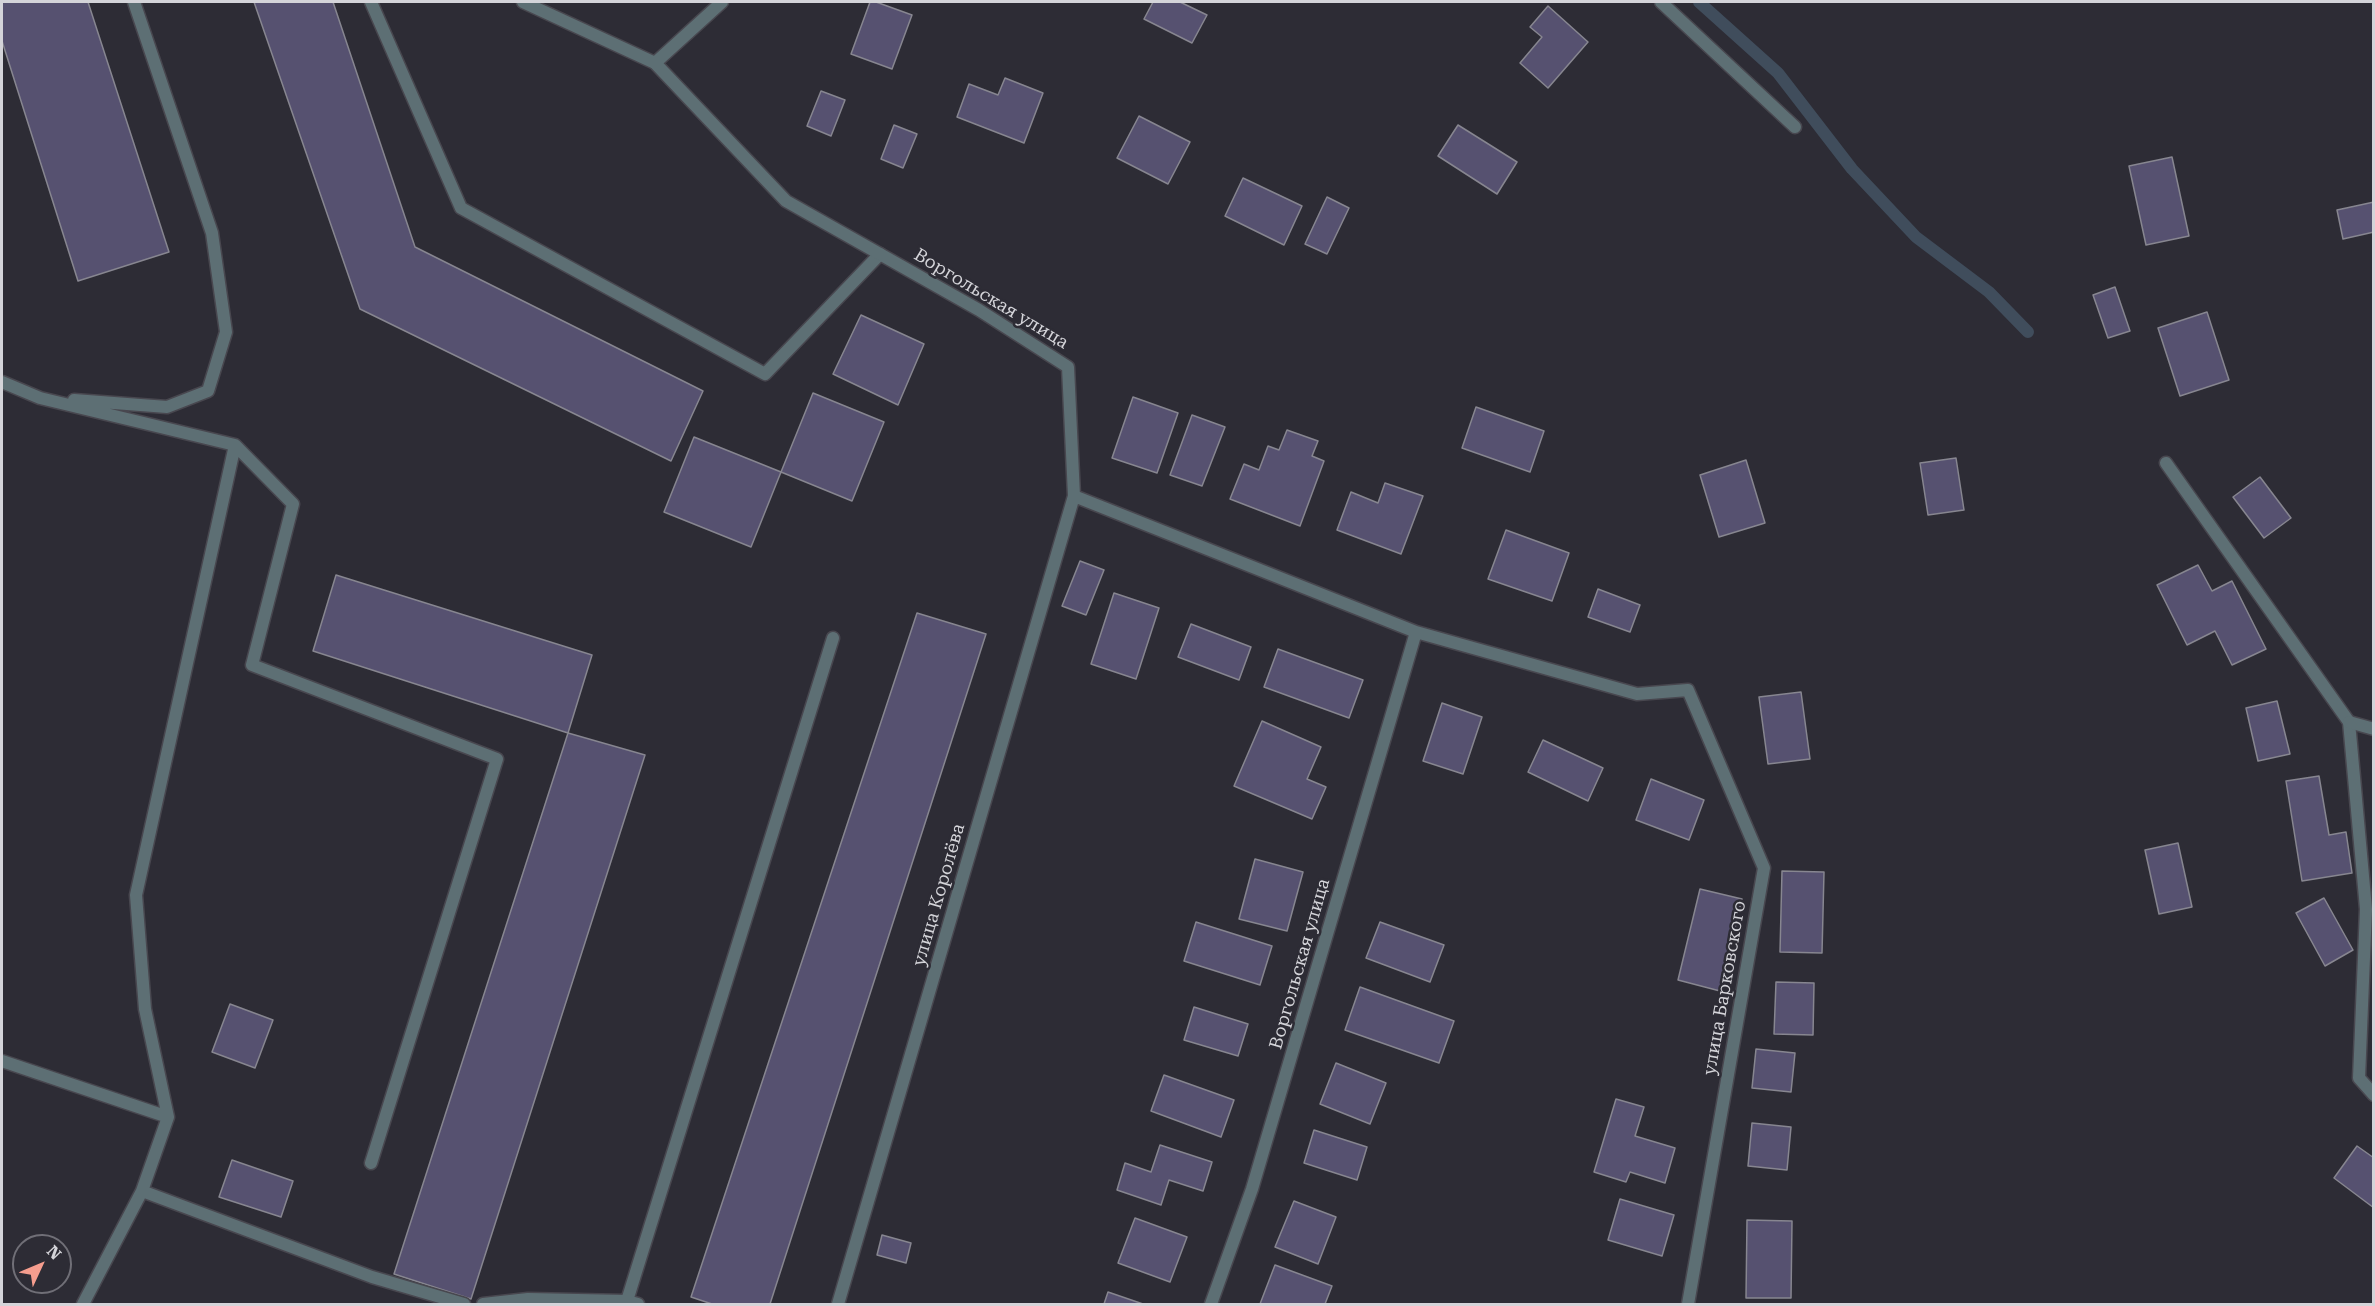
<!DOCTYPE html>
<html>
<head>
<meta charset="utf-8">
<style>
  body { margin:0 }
  #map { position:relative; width:2375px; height:1306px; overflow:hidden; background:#2d2c35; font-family:"Roboto Serif",serif }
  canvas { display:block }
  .frame { position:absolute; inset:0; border:3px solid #d4d4d9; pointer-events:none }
  .north { position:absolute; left:12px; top:1234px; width:60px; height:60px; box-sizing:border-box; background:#2d2c35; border:2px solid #706f77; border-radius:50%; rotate:46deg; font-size:16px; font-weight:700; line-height:24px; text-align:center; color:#d4d4d9 }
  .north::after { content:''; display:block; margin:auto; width:21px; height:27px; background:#f59d8e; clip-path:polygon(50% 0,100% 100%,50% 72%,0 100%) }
</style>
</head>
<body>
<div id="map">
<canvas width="2375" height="1306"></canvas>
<div class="frame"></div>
<div class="north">N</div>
</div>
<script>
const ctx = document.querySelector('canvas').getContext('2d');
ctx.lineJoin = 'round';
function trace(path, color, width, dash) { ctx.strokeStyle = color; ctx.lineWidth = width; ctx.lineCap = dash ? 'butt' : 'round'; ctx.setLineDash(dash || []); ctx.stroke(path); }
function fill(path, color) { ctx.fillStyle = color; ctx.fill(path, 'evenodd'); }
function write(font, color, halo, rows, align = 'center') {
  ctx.font = font + ' "Roboto Serif",serif'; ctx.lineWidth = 5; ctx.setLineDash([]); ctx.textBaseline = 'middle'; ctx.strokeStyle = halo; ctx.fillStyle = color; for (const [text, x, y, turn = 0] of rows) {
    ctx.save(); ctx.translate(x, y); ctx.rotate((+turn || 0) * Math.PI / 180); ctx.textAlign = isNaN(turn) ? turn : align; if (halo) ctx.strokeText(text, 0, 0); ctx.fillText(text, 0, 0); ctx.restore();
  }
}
trace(new Path2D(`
  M1699,2L1778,73L1852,169L1916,237L1989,292L2028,332`), '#404d5c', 12);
const building = new Path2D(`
  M2,2H88L169,252L78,281L2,41Z
  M254,2H333L415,247L703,391L671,461L360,309Z
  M870,2H876L912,15L892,69L851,54Z
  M1153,2H1180L1207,15L1192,43L1144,19Z
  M1548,6L1588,42L1548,88L1520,63L1542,37L1530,27Z
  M1005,78L1043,93L1024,143L957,117L969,84L998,95Z
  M821,91L845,100L831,136L807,126Z
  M1139,116L1190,142L1168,184L1117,158Z
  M894,125L917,134L903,168L881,159Z
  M1458,125L1517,162L1497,194L1438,156Z
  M2172,157L2189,236L2146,245L2129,166Z
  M1243,178L1302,206L1284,245L1225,216Z
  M1327,197L1349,208L1327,254L1305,244Z
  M2374,202V232L2343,239L2337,210Z
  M2115,287L2130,331L2108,338L2093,295Z
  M2207,312L2229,380L2180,396L2158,328Z
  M861,315L924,344L898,405L833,374Z
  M813,393L884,422L852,501L781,472Z
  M1133,397L1178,413L1157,473L1112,458Z
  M1476,407L1544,431L1530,472L1462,448Z
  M1192,415L1225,427L1202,486L1170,475Z
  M1287,430L1318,441L1312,456L1324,461L1300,526L1230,499L1244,464L1259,470L1268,446L1279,450Z
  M694,437L781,472L751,547L664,512Z
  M1956,458L1964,510L1928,515L1920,463Z
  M1746,460L1765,523L1719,537L1700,475Z
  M2260,477L2291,518L2264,538L2233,497Z
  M1385,483L1423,496L1401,554L1337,530L1351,492L1378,503Z
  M1506,530L1569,553L1552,601L1488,579Z
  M1080,561L1104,570L1086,615L1062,606Z
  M2198,565L2212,591L2232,581L2266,649L2232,665L2215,631L2187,645L2157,585Z
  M336,575L592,655L568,733L313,651Z
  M1598,589L1640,605L1630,632L1588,617Z
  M1114,593L1159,608L1136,679L1091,664Z
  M917,613L986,634L770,1304H712L691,1297Z
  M1191,624L1251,647L1239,680L1178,657Z
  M1278,649L1363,680L1349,718L1264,687Z
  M1801,692L1810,759L1768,764L1759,697Z
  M2277,701L2290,754L2258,761L2246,708Z
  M1442,703L1482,717L1463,774L1423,761Z
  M1262,721L1321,747L1307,779L1326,787L1312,819L1234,786Z
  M568,733L645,755L471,1299L394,1274Z
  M1543,740L1603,768L1588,801L1528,772Z
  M2319,776L2329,835L2346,832L2352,873L2302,881L2286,781Z
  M1651,779L1704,800L1689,840L1636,820Z
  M2178,843L2192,907L2159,914L2145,850Z
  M1255,859L1303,872L1287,931L1239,919Z
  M1782,871L1824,872L1822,953L1780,952Z
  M1700,889L1742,899L1720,991L1678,980Z
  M2324,898L2353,950L2325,966L2296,913Z
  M1196,922L1272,946L1260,985L1184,961Z
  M1380,922L1444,945L1430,982L1366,958Z
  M1776,982L1814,983L1813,1035L1774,1034Z
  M1360,987L1454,1021L1439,1063L1345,1030Z
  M230,1004L273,1020L255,1068L212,1052Z
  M1194,1007L1248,1024L1238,1056L1184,1040Z
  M1756,1049L1795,1053L1791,1092L1752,1088Z
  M1336,1063L1386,1083L1370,1124L1320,1104Z
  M1164,1075L1234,1100L1221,1137L1151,1111Z
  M1616,1099L1644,1107L1635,1136L1675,1148L1665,1183L1630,1172L1626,1182L1594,1172Z
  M1752,1123L1791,1127L1787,1170L1748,1166Z
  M1314,1130L1367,1147L1357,1180L1304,1163Z
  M1160,1145L1212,1162L1203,1191L1169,1180L1161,1205L1117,1190L1125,1163L1151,1172Z
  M2357,1146L2374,1158V1208L2334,1178Z
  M232,1160L293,1181L281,1217L219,1197Z
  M1620,1199L1674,1215L1662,1256L1608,1240Z
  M1294,1201L1336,1217L1318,1264L1275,1247Z
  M1135,1218L1187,1237L1170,1282L1118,1263Z
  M1747,1220L1792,1221L1791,1298H1746Z
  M882,1235L911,1243L906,1263L877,1255Z
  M1275,1265L1332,1286L1325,1304H1260Z
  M1108,1292L1143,1304H1104Z`);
fill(building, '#565170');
trace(building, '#878690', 1.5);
const lane = new Path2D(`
  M371,2L461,208L765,374L880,254
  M2,382L40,398L235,445L136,895L145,1009L168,1117L2,1061
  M74,400L167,407L208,391L226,332L212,233L134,2
  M235,445L293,504L252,665L497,759L371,1163
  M2166,463L2349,722L2366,909L2359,1078L2374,1095
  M142,1191L372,1277L464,1304
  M83,1304L142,1191L168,1117
  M483,1304L528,1299L627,1301L638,1304
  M626,1304L833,638`);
const street = new Path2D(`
  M523,2L655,63L786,201L979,310L1068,367L1074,496L838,1304
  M1661,2L1795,127
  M655,63L722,2
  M1074,496L1416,632L1637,694L1688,690L1764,868L1688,1304
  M2349,722L2374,729
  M1211,1304L1252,1189L1416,632`);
trace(lane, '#48474f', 15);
trace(street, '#48474f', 15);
trace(lane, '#5d6f74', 12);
trace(street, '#5d6f74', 12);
write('18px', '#d4d4d9', '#2d2c35', [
  ["Воргольская улица",991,299,31],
  ["улица Королёва",939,895,-74],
  ["Воргольская улица",1300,964,-74],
  ["улица Барковского",1725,988,-80]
]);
</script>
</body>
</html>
